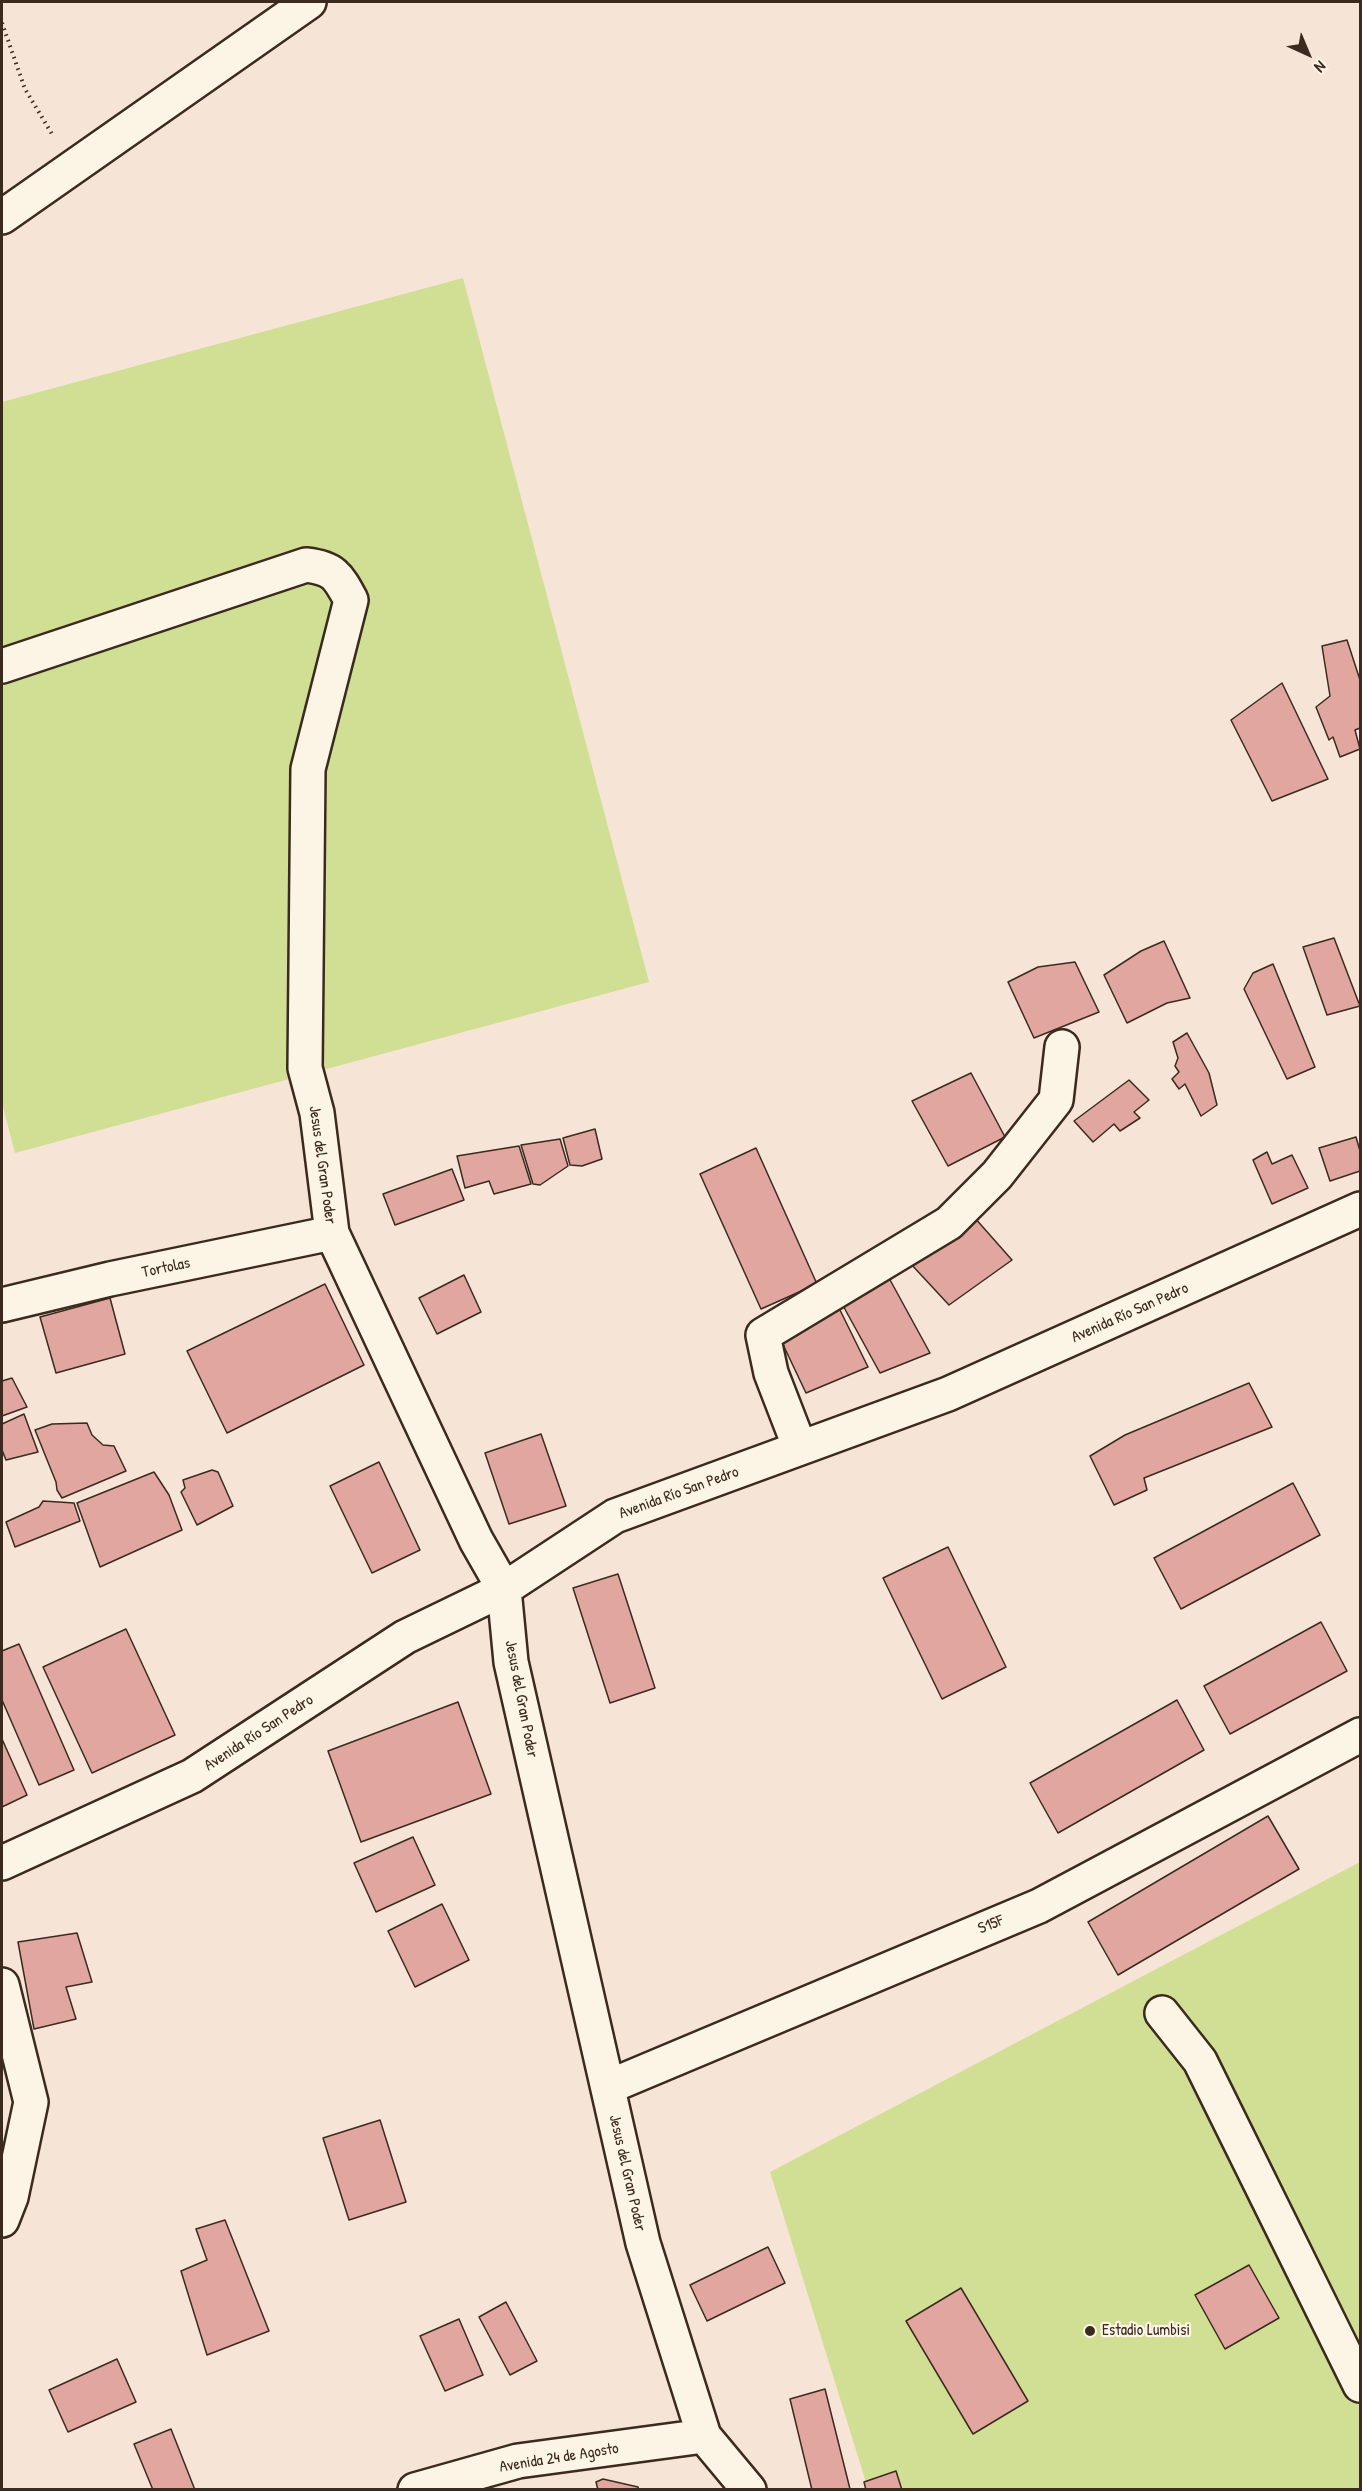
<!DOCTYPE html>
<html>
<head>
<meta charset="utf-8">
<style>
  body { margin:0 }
  #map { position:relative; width:1362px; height:2491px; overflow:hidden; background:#f6e5d7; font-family:"Patrick Hand",sans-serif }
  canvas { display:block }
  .frame { position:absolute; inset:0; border:3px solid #3b2a1e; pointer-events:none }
  .north { position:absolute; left:1278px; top:24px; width:60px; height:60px; -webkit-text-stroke:4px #fcf5e5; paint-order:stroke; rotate:136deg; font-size:16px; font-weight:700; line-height:24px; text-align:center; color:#3b2a1e }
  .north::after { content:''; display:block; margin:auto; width:21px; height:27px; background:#3b2a1e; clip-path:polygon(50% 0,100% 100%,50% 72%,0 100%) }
</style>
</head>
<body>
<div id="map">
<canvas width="1362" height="2491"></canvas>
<div class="frame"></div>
<div class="north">N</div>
</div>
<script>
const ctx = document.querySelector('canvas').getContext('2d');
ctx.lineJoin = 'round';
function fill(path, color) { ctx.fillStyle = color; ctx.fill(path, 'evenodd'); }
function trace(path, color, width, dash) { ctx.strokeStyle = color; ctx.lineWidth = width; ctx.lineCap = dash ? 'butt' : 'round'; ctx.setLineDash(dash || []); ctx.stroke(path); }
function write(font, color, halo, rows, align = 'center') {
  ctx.font = font + ' "Patrick Hand",sans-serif'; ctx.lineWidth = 4.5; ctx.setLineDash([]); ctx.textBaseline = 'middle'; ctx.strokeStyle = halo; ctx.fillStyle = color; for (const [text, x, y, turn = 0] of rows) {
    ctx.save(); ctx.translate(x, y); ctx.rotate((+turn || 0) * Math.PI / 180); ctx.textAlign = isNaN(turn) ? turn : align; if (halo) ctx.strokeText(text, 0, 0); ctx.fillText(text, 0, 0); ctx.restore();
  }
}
fill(new Path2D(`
  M463,278L649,982L15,1153L2,1103V402Z
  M1360,1862V2489H868L770,2172Z`), '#d0df93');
const building = new Path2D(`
  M1347,640L1360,680V728L1355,730L1360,749L1340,757L1333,737L1329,740L1316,707L1330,696L1322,646Z
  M1282,683L1328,779L1272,801L1231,720Z
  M1334,938L1360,1006L1327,1015L1303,947Z
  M1164,941L1190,998L1167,1003L1127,1023L1104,975L1141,951Z
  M1075,962L1099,1012L1034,1038L1008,982L1038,967Z
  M1273,964L1315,1067L1287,1079L1244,989L1253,973Z
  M1187,1033L1209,1073L1217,1105L1201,1116L1185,1084L1179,1089L1172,1079L1179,1072L1175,1066L1178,1058L1173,1042Z
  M971,1073L1005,1137L948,1166L912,1101Z
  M1129,1080L1149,1100L1134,1112L1140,1118L1120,1131L1114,1124L1093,1142L1074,1121Z
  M595,1129L602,1159L582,1166L570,1165L563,1138Z
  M1356,1137L1360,1151V1171L1330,1181L1319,1148Z
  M560,1139L568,1166L540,1185L533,1184L521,1145Z
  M519,1146L531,1184L494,1194L489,1181L465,1188L457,1156Z
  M756,1148L817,1284L761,1309L700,1174Z
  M1267,1152L1272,1164L1292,1155L1308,1188L1272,1204L1253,1160Z
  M452,1169L464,1200L395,1225L383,1194Z
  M974,1217L1012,1260L949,1305L910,1263Z
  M464,1275L481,1312L437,1334L419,1298Z
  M889,1278L930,1353L880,1373L841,1302Z
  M325,1284L364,1365L227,1433L187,1351Z
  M110,1298L125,1354L56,1373L40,1317Z
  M838,1306L868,1367L806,1393L778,1334Z
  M12,1378L27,1407L2,1416V1381Z
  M1249,1383L1272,1427L1144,1478L1147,1490L1114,1505L1090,1456L1125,1435Z
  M24,1414L38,1452L6,1460L2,1450V1424Z
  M87,1423L92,1435L103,1445L114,1446L126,1471L62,1498L57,1490L56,1482L35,1430L52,1424Z
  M541,1434L566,1506L509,1524L485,1453Z
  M379,1462L420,1550L372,1573L330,1486Z
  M212,1470L218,1472L233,1506L197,1525L181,1492L185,1488L183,1480Z
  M154,1472L169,1495L182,1530L100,1567L77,1503Z
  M1293,1483L1320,1535L1181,1609L1154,1558Z
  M43,1501L74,1503L80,1521L15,1547L6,1522L39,1507Z
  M948,1547L1006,1667L942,1699L883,1578Z
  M618,1574L655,1688L610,1703L573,1588Z
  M1321,1622L1347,1671L1230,1734L1204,1686Z
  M126,1629L175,1735L92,1773L43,1667Z
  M19,1644L74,1770L39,1785L2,1700V1651Z
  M1177,1700L1204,1750L1058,1833L1030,1783Z
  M458,1702L491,1794L361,1842L328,1751Z
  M2,1739L27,1795L2,1807Z
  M1268,1816L1299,1869L1118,1975L1088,1922Z
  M413,1837L435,1885L376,1912L354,1863Z
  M442,1904L469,1960L415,1987L388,1931Z
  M77,1933L92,1982L66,1987L76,2019L34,2029L18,1942Z
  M380,2120L406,2202L349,2220L323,2138Z
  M225,2220L269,2331L207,2355L181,2271L207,2260L196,2229Z
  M768,2247L785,2283L707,2321L690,2285Z
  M1249,2265L1279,2318L1225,2349L1195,2295Z
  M961,2288L1028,2401L973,2434L906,2321Z
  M506,2302L537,2361L510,2375L479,2317Z
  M459,2319L483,2375L445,2391L420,2336Z
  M117,2359L136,2402L68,2432L49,2390Z
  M825,2389L850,2489L846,2490H812L790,2399Z
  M171,2429L195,2490H153L134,2444Z
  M896,2471L902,2490H866L864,2482Z
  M603,2479L638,2487L639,2490H598L596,2482Z`);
fill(building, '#e0a69f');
trace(building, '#3b2a1e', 1.5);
const minor = new Path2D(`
  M2,217L309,2
  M2,666L306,565C334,568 338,576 351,600L308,769L305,1068L317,1113L332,1233L476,1540L504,1589L511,1662L643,2243L704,2436L749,2490
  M2,1305L110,1279L332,1233
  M800,1448L771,1373L763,1335L949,1223L997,1175L1056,1100L1062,1047
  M2,1863L192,1776L405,1637L504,1589L615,1516L948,1394L1360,1209
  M2,1985L31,2102L11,2197L2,2220
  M1162,2013L1200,2061L1360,2385
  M608,2087L1039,1906L1360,1735
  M415,2490L518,2461L704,2436`);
trace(minor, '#3b2a1e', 38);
trace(new Path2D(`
  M2,23L25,89L52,134`), '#3b2a1e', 4, [1.5, 4.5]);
trace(minor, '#fcf5e5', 33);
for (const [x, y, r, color] of [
  [1090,2331,6,"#3b2a1e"]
]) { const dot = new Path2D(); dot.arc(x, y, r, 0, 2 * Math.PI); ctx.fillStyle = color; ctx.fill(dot); trace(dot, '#fcf5e5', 2); }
write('16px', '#3b2a1e', '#fcf5e5', [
  ["Jesus del Gran Poder",322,1165,82],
  ["Tortolas",166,1268,-12],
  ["Avenida Río San Pedro",1130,1313,-24],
  ["Avenida Río San Pedro",679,1493,-20],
  ["Jesus del Gran Poder",521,1699,79],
  ["Avenida Río San Pedro",259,1733,-33],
  ["S15F",991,1925,-22],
  ["Jesus del Gran Poder",627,2173,77],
  ["Avenida 24 de Agosto",559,2458,-9]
]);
write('16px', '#3b2a1e', '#fcf5e5', [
  ["Estadio Lumbisi",1102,2331]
], 'left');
</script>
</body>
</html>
